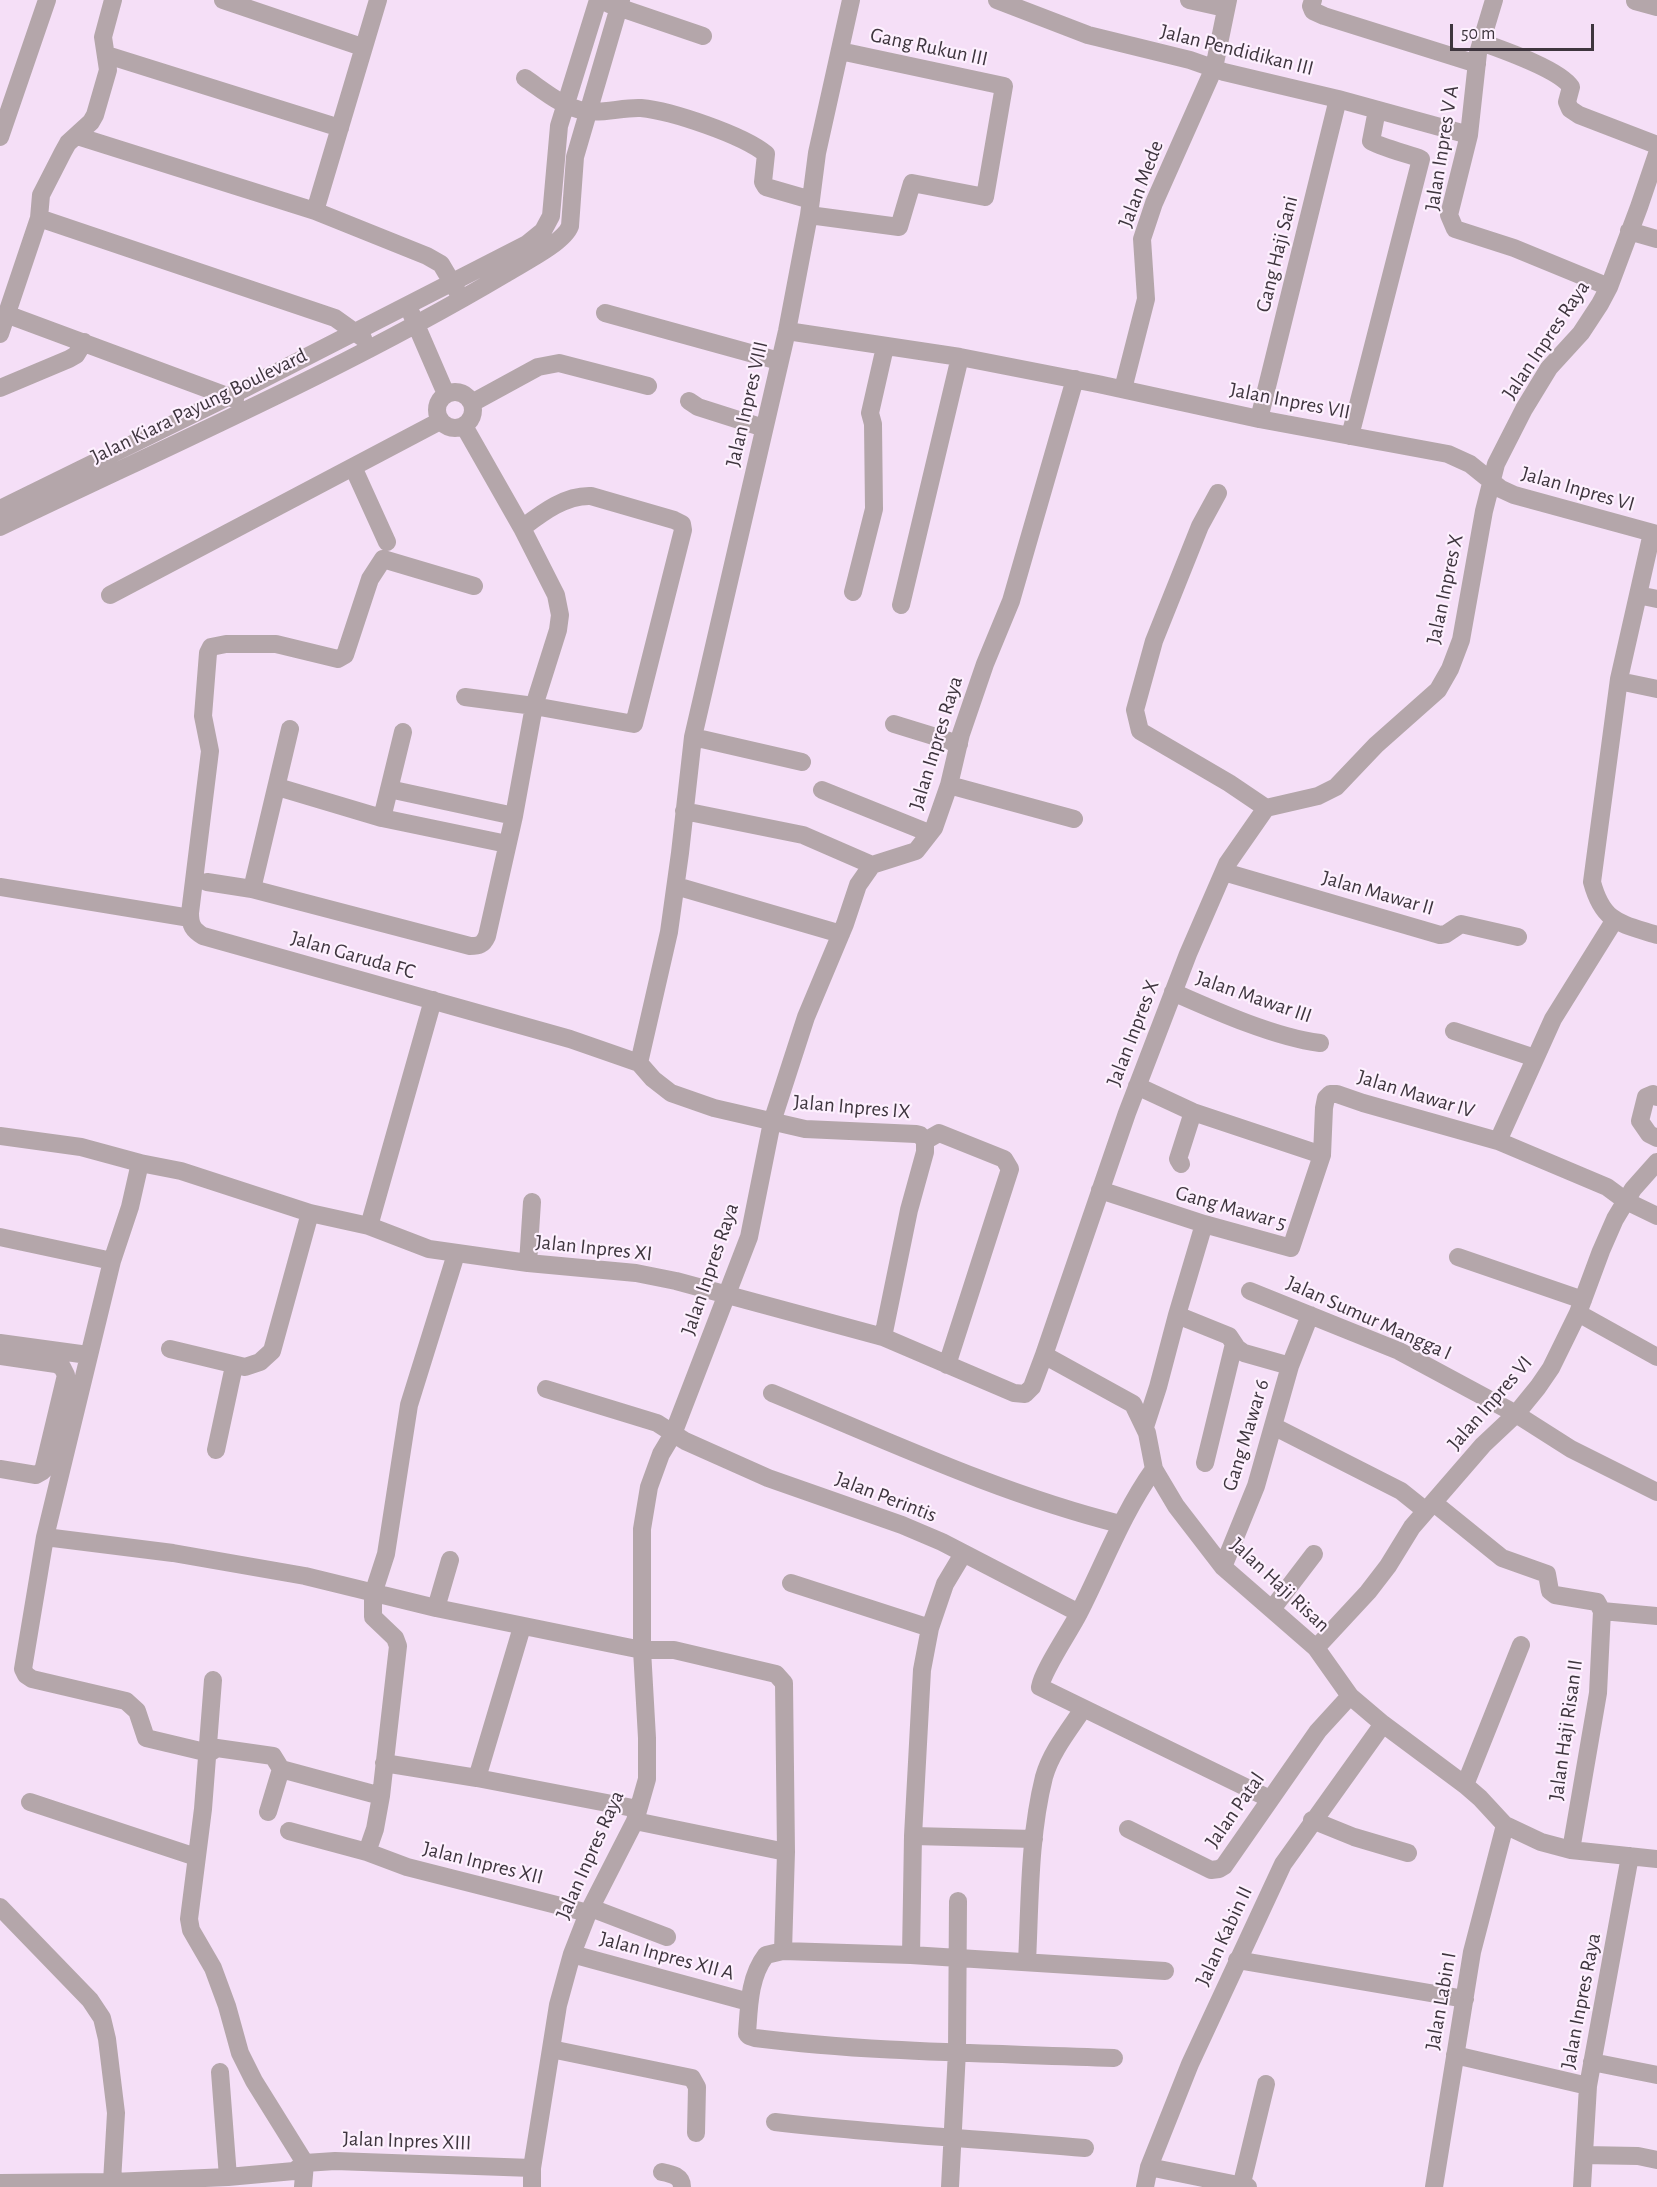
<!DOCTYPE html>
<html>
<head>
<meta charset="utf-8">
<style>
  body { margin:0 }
  #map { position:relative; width:1657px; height:2187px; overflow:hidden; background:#f5dff7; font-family:"Alegreya Sans",sans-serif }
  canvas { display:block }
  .scale { position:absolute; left:1450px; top:24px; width:144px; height:27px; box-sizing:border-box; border:3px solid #3e353e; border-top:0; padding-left:8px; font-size:18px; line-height:21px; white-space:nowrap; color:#3e353e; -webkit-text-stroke:4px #fdf0fe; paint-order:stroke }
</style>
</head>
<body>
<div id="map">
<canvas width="1657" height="2187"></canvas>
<div class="scale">50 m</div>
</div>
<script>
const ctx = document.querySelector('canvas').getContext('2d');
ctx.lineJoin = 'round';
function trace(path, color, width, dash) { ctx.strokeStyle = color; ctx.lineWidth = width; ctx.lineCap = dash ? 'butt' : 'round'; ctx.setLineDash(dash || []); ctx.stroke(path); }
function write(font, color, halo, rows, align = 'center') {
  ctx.font = font + ' "Alegreya Sans",sans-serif'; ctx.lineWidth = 4.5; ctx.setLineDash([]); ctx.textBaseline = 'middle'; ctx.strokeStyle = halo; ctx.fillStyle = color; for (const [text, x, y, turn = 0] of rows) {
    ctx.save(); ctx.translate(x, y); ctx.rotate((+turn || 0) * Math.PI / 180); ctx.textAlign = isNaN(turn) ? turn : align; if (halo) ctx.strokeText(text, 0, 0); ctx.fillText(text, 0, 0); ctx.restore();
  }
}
trace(new Path2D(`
  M223,0L362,47
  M997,0L1088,35L1190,60L1224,72L1338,99L1469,135
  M1189,0L1225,8
  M1313,0L1311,6L1313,11L1324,16L1477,64
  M1494,0L1478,53L1469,135L1449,215L1455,229L1514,248L1609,287
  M1635,1L1657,7
  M609,4L703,36
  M1481,42C1503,50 1559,69 1571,87L1567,102L1570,109L1579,115L1657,145
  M107,55L340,128
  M525,78C544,91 562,107 585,111C603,114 623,107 641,108C672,111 743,135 766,154L763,182L766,187L811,200
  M77,136L315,211L427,256L441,264L457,291
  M0,137L47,0
  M315,211L378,0
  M809,215L899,227L912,183L985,197L1004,86L840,51
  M39,218L41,195L63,152L68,143L91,122L95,115L108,70L103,37L113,0
  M1629,231L1657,239
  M411,313L446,394
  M605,313L779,361
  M6,314L235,399
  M787,331L960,357L1098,384L1259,419L1448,454L1470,464L1501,489L1514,495L1657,534
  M0,334L39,218L335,318L363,338
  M0,388L69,359L76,355L84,342
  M1123,389L1146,299L1142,239L1154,203L1214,68L1228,0
  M437 410a18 18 0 1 1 36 0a18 18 0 1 1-36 0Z
  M689,401L698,407L764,428
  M472,403L538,367L559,363L648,386
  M1259,419L1338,99
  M1350,436L1421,159C1411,155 1377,146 1371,141L1377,110
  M353,467L387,542
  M1218,493L1200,526L1154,641L1135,710L1140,731L1229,783L1266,808
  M0,509L230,396L527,244L543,231L551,216L559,126L598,0
  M0,527C168,446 345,369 505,274C521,264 564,243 570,226L575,157L621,0
  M1652,533L1619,679L1592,882C1603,923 1620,923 1657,935
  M474,586L383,559L370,579L345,655L338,659L276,644H226L211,647L208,653L203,716L210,751L190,913C190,925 193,930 203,936L570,1039L639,1063L653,1079L671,1093L714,1108L805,1129L916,1134L920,1135L925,1141
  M853,592L874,509L873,424L870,413L885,347
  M110,595L440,421
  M1638,595L1657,599
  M901,605L960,357
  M1619,681L1657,689
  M465,697L534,706L634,724L683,530L682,524L674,520L591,496C565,495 542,513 522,528
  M894,724L959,744
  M290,729L252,889L470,946C479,946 483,945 487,936L514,816L534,706L558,630L560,615L556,595L522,528L464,426
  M693,737L802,762
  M949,785L1074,819
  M278,787L382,818L507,844
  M389,789L514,816
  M822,790L929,833
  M684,811L803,835L872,865
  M382,818L403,732
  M1224,872L1440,935L1446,934L1461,924L1518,937
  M207,882L252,889
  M676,886L841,934
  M0,887L190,918
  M1173,992C1216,1011 1274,1037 1320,1043
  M1454,1031L1535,1058
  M639,1063L669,932L680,853L693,737L787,331L809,215L817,153L851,0
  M1137,1086L1193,1112L1322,1155
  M1657,1097L1653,1094L1646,1097L1640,1121L1649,1134L1657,1138
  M0,1136L81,1147L140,1163
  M925,1141L939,1133L1004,1159L1010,1169L947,1365
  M1498,1141L1553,1019L1614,921
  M1181,1164L1178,1159L1193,1112
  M1100,1190L1204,1224L1291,1248L1322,1155L1324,1108L1326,1098L1330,1094H1337L1363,1103L1498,1141L1607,1187L1626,1201L1657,1216
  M1204,1224L1177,1315L1229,1336L1237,1348L1244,1353L1290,1366
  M369,1226L433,1000
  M0,1237L112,1261
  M1458,1257L1583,1300
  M528,1263L532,1202
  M1250,1291L1399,1351L1516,1414L1571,1449L1657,1492
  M1578,1313L1657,1357
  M883,1337L909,1210L925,1152V1141
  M0,1343L88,1355
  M170,1349L245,1367L260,1362L272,1351L310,1213
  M1044,1355L1133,1404L1147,1433L1154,1469L1176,1506L1223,1567L1316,1648L1350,1696L1383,1724L1465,1785L1480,1798L1505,1825L1541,1842L1571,1850L1657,1859
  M0,1356L56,1364L62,1367L66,1375L43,1471L36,1475L0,1469
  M546,1389L657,1423L685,1441L768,1478L902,1525L942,1542L1079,1613
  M772,1393C886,1440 1000,1494 1120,1524
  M1273,1426L1401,1491L1426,1511
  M1145,1427L1158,1387L1177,1315
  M216,1450L234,1366
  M1205,1463L1234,1344
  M1154,1469C1122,1514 1104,1564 1079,1613C1070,1631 1043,1670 1040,1687L1270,1799
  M1434,1503L1502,1558L1547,1574L1550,1591L1555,1595L1597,1602L1602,1611L1598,1693L1571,1850
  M45,1537L173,1553L305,1576L436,1608
  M450,1560L436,1608L622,1646L642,1650H674L776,1674L784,1683L786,1852L783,1951
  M1223,1567L1256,1486L1290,1366L1310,1315
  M791,1583L930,1628
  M1272,1609L1314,1554
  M1602,1611L1657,1616
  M1316,1648L1368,1592L1388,1566L1412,1527L1483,1445L1516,1414L1538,1387L1551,1368L1578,1313L1601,1251L1615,1219L1633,1189L1657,1162
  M213,1680L203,1809L189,1919L191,1930L213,1968L227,2006L240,2053L254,2081L305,2163
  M384,1763L477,1778L638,1809
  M477,1778L522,1627
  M1465,1785L1521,1645
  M381,1796L281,1769L273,1756L217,1748L209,1753L146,1738L137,1711L126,1701L32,1679L26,1675L23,1669L45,1537L112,1261L130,1207L140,1163L181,1171L310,1213L369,1226L429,1249L528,1263L636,1273L676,1281L883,1337L1014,1393L1025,1394L1032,1387L1044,1355L1127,1113L1188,954L1227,864L1266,808L1318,796L1336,787L1376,745L1438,690L1450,669L1461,640L1484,511L1496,464L1524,409L1549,368L1581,333L1600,304L1609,287L1639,207L1657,154
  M30,1802L196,1857
  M268,1812L281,1769
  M1312,1820L1354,1837L1408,1853
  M635,1821L786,1852
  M1128,1829L1211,1870L1219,1869L1224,1866L1318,1731L1350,1696
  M289,1831L367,1852L407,1867L588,1913
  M913,1836L1034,1839
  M367,1852L375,1829L381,1796L398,1646L395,1638L373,1617V1594L386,1554L409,1405L456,1254
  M0,1907L90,2000L102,2018L107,2039L116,2113L112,2182
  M591,1908L667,1937
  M572,1954L749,2002
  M911,1955L913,1836L922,1670L930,1628L945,1584L963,1554
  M1237,1960L1465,1999
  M1027,1962C1030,1901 1029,1837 1044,1777C1051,1752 1069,1730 1083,1709
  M551,2049L692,2078L697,2087L696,2133
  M1455,2055L1588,2086
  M1114,2058C994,2053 874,2053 755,2038L749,2036L747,2034C749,2007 749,1977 766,1955L783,1951L911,1955L1165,1971
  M1592,2062L1657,2075
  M220,2072L228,2177
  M775,2122C878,2134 982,2139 1085,2148
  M1584,2155L1638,2156L1657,2160
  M1149,2167L1248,2187
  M662,2172C672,2174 682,2176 682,2187
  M0,2183L112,2182L228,2177L294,2171L305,2163L335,2161L532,2168
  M303,2187L305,2163
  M532,2187V2168L558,2005L572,1954L588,1913L635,1821L647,1779V1738L642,1650V1529L649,1487L661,1454L673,1434L749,1237L772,1122L806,1017L845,924L858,885L872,865L916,851L934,828L949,785L961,734L985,664L1011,601L1075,379
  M950,2187L957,2051L958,1901
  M1145,2187L1149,2167L1190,2064L1283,1864L1383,1724
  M1241,2187L1266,2084
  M1434,2187L1472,1952L1505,1825
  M1582,2187L1588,2086L1630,1856`), '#b4a6aa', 18);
write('21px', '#3e353e', '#fdf0fe', [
  ["Gang Rukun III",929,47,12],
  ["Jalan Pendidikan III",1237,50,14],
  ["Jalan Inpres V A",1442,148,-81],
  ["Jalan Mede",1141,184,-69],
  ["Gang Haji Sani",1277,254,-76],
  ["Jalan Inpres Raya",1546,340,-56],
  ["Jalan Inpres VII",1290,401,11],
  ["Jalan Inpres VIII",747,404,-77],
  ["Jalan Kiara Payung Boulevard",199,406,-26],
  ["Jalan Inpres VI",1578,489,16],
  ["Jalan Inpres X",1445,589,-78],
  ["Jalan Inpres Raya",936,743,-73],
  ["Jalan Mawar II",1378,893,16],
  ["Jalan Garuda FC",353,955,16],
  ["Jalan Mawar III",1254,997,19],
  ["Jalan Inpres X",1133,1033,-69],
  ["Jalan Mawar IV",1416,1094,17],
  ["Jalan Inpres IX",852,1107,5],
  ["Gang Mawar 5",1231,1208,16],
  ["Jalan Inpres XI",594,1248,6],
  ["Jalan Inpres Raya",710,1269,-71],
  ["Jalan Sumur Mangga I",1369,1318,24],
  ["Jalan Inpres VI",1490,1403,-49],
  ["Gang Mawar 6",1246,1435,-73],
  ["Jalan Perintis",886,1497,21],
  ["Jalan Haji Risan",1280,1585,43],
  ["Jalan Haji Risan II",1566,1730,-82],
  ["Jalan Patal",1235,1810,-55],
  ["Jalan Inpres Raya",590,1855,-66],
  ["Jalan Inpres XII",483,1863,14],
  ["Jalan Kabin II",1224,1936,-65],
  ["Jalan Inpres XII A",667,1956,15],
  ["Jalan Labin I",1441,2001,-80],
  ["Jalan Inpres Raya",1581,2001,-79],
  ["Jalan Inpres XIII",407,2141,2]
]);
</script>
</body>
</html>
